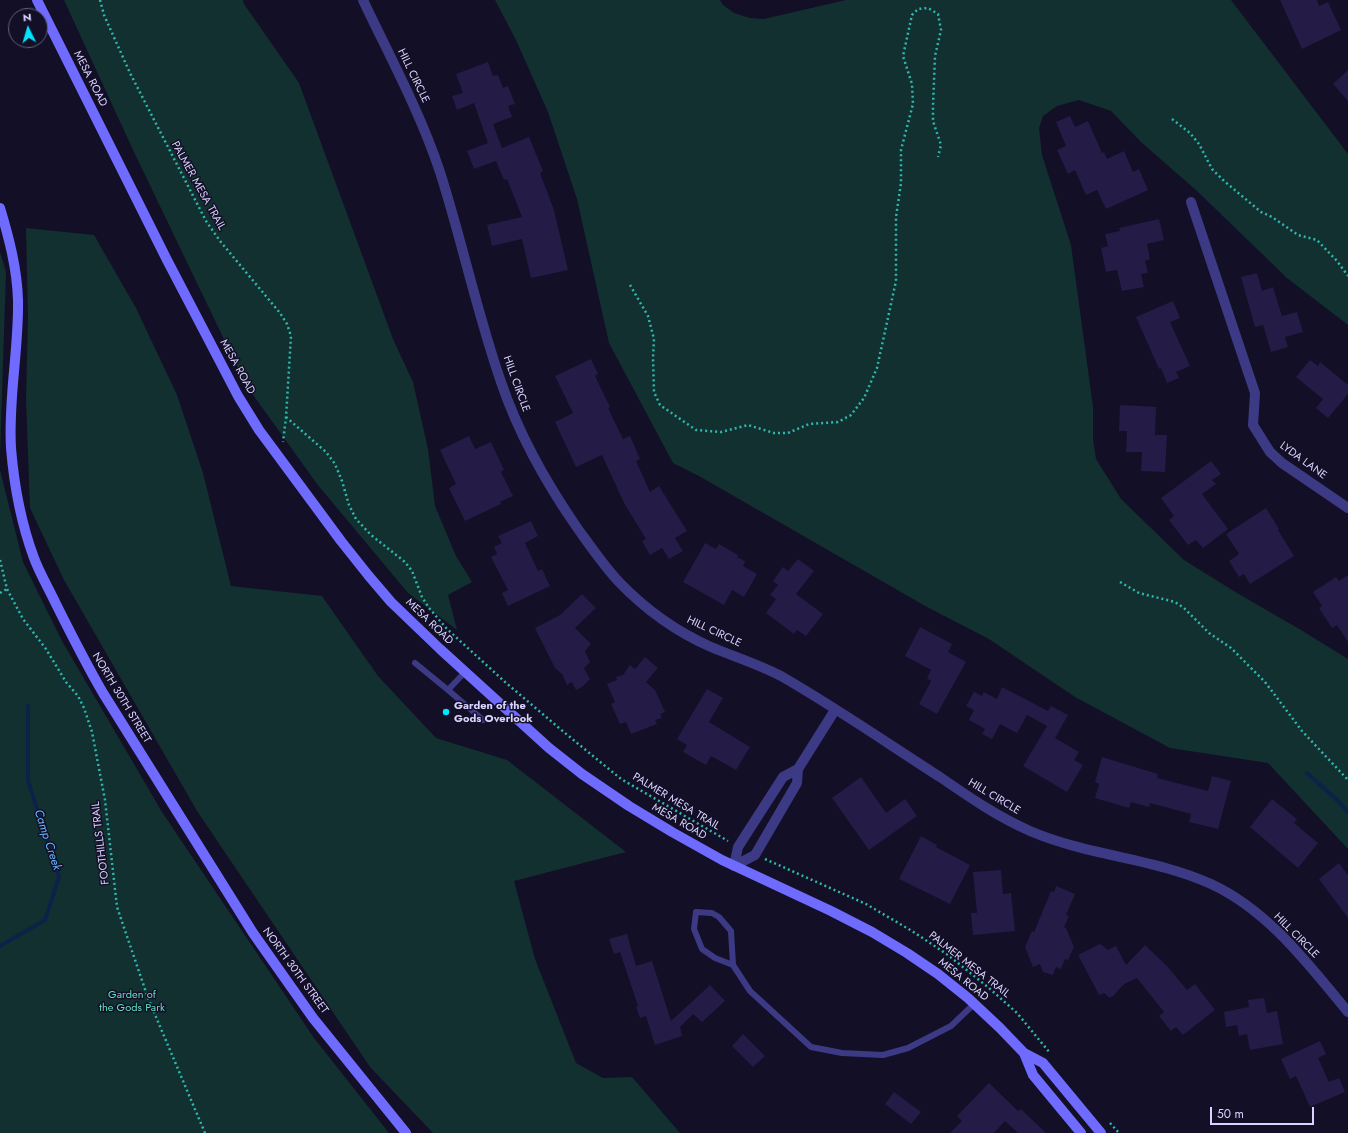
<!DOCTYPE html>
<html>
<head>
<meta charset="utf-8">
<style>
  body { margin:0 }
  #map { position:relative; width:1348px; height:1133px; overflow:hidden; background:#130f26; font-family:Jost,sans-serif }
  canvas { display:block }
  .north { position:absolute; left:8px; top:8px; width:40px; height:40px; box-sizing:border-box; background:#130f26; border:1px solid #625e7d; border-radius:50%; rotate:355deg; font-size:11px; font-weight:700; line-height:16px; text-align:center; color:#d9d4ff }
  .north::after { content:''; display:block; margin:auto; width:14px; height:18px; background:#00e5ff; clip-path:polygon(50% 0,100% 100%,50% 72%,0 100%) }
  .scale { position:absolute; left:1210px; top:1107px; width:104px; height:18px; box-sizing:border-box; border:2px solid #d9d4ff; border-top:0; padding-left:5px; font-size:12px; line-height:14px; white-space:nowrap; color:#d9d4ff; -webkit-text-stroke:3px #130f26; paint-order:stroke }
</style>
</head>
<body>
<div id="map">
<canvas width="1348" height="1133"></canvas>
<div class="north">N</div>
<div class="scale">50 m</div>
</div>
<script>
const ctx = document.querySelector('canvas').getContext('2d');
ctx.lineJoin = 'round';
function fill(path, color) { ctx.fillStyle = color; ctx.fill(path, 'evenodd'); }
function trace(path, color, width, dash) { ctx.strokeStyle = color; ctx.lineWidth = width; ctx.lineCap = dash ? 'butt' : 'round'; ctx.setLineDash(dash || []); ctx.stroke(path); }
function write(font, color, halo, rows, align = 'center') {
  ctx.font = font + ' Jost,sans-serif'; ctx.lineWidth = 3; ctx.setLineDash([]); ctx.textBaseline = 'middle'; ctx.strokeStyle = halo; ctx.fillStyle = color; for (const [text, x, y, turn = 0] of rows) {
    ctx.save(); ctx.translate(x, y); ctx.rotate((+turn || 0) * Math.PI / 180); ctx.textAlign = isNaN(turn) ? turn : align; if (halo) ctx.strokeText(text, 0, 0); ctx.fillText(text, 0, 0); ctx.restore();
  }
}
fill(new Path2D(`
  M64,0H243L244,4L299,83L393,339L413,382L428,449L435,506L456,556L472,582L448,595L457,630L408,593L317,484L246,385L133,150Z
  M495,0H720L723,5L734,13L750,18L764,19L846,0H1231L1348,154V325L1287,278L1197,191L1141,142L1111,111L1079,100L1057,106L1043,116L1039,128L1042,155L1071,245L1093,407V439L1096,459L1121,499L1184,560L1237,593L1301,630L1348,659V849L1268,763L1170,748L1075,697L989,639L927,607L699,476L673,463L609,343L577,199L548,112L516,40Z
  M26,228L94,235L136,308L177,395L203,473L231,586L322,596L378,676L436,738L507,760L626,852L514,881L535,959L576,1063L603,1078L632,1077L680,1133H433L370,1067L197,811L64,580L30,508L26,400L28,317Z
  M0,252L6,272L0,455Z
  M0,470L23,562L62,641L162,812L314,1038L389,1133H0Z`), '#12302f');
trace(new Path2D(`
  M1307,773L1338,801L1348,812
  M0,946L45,920L59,877L28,781V706`), '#0c2248', 4);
fill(new Path2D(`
  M1280,0H1317L1319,6L1328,2L1341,30L1302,49Z
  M488,62L493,76L498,75L503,88L508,86L515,104L508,106L512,117L493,124L502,148L529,137L543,171L540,173L554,210L568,270L531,278L522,239L492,246L487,225L522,217L507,179L504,180L496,161L474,169L467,151L488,143L474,103L457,110L452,96L463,93L456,74Z
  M1348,70V101L1333,84Z
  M1070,116L1075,127L1088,121L1102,153L1104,152L1107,159L1124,151L1133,172L1139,169L1148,190L1106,209L1097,190L1086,195L1075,170L1068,174L1057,150L1066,146L1056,122Z
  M1159,219L1164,240L1147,244L1150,259L1145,261L1148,273L1141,274L1144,287L1122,291L1117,270L1106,272L1101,248L1108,246L1105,234L1120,231L1119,228Z
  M1257,273L1262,291L1273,287L1282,316L1297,312L1303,332L1285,337L1288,347L1271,352L1263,325L1255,327L1241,277Z
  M1173,301L1180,318L1170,322L1190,366L1176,372L1179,378L1167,383L1161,368L1159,369L1136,317Z
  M591,359L598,374L595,376L610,407L608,408L623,439L630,436L640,459L636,461L650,492L659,486L687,531L675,538L683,551L669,559L662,548L650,555L642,541L646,539L624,503L602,455L576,467L555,422L573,413L555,376Z
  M1310,360L1318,366L1320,362L1348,385V394L1328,418L1316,408L1323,399L1296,377Z
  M1120,405L1156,407L1155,435H1167L1165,472L1141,471L1142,452H1126L1127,431H1119Z
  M469,436L475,449L491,442L504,470L501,472L513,496L500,502L501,504L465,521L449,488L456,484L440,450Z
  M1211,461L1221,474L1212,480L1216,484L1202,494L1228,529L1203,548L1196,540L1188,545L1169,520L1174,516L1161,498Z
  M1266,508L1279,529L1278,530L1294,556L1250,584L1244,574L1239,577L1229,561L1239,554L1226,534Z
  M531,521L538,536L525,543L538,571L542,569L550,586L508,606L502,593L508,590L491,557L497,554L494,547L502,543L498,536Z
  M705,543L716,549L719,544L738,555L737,557L745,561L743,566L757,574L744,597L732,590L724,605L683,582Z
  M798,559L814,571L796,594L823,614L806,636L797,630L794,634L766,613L776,599L770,595L778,585L773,581L783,567L788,571Z
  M1348,575V642L1337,625L1332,628L1319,608L1322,606L1313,592L1336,577L1339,581Z
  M582,594L596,608L575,628L591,644L585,651L590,662L584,668L590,679L582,687L576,690L572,682L567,685L562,674L555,668L535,628L560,615Z
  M920,627L952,644L948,652L966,662L937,714L919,704L931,681L927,678L931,670L905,656Z
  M645,657L658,668L646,682L655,690L665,712L660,714L662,718L655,720L657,724L631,734L626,722L620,724L611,704L615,702L607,684L617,680L616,677L623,675L630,665L635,669Z
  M1002,687L1048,711L1051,706L1068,715L1055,738L1079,752L1074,760L1083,765L1067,792L1023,766L1047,726L1027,715L1017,733L1000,724L992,739L982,734L985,729L969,720L974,710L966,706L974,692L982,696L984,692L997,699Z
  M707,689L723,698L709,722L750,747L736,770L711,756L706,765L683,752L687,745L677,739Z
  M1102,757L1158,774L1157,778L1208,791L1212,776L1231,781L1218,829L1189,822L1191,814L1150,803L1149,807L1131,802L1129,808L1095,798L1099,784L1095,782Z
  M861,777L886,813L905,799L917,816L869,850L832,798Z
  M1272,799L1297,819L1294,823L1318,843L1298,868L1250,827Z
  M921,836L937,845L936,847L970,865L950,904L899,879Z
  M1339,863L1348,875V918L1319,879Z
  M1001,870L1003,894L1011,893L1015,931L973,935L971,913H977L973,872Z
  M1056,886L1075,894L1066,915L1069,916L1064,927L1066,928L1074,947L1068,960L1065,959L1061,969L1056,967L1053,975L1043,972L1040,964L1033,967L1025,947L1032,931L1034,932L1051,891L1054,892Z
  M627,934L636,966L652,961L671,1021L710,985L725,1001L702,1022L693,1014L680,1027L682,1036L655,1045L646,1016L640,1018L636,1007L638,1006L620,952L614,954L609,939Z
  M1100,944L1108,950L1116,946L1126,965L1145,945L1167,966L1187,990L1195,984L1215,1010L1183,1035L1176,1027L1171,1031L1159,1016L1164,1012L1137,978L1124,984L1114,995L1110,998L1104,993L1099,995L1078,955Z
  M1264,998L1267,1013L1277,1011L1283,1044L1250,1050L1247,1034L1239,1036L1237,1025L1226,1027L1224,1012L1249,1007L1248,1000Z
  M743,1034L765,1056L753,1067L732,1046Z
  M1320,1041L1326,1054L1318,1058L1329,1082L1339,1078L1345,1092L1310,1107L1296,1076L1290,1079L1281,1059Z
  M989,1083L1018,1111L1021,1109L1046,1133H1018L1005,1121L994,1133H950L962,1121L957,1116Z
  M894,1092L921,1112L911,1124L885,1104Z`), '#241b47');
trace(new Path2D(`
  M100,0L104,15L130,73L206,221L220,241L280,313L287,324L291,336L286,417L283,442
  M1172,119L1190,133L1199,144L1212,169L1224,181L1261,212L1272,217L1298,235L1317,240L1337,261L1348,276
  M630,285L648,316L654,339L653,358L654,392L660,405L696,430L721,432L748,425L774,433H788L809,424L838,422L851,415L864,398L877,368L896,281V217L901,183V150L913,104L912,84L903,56L912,15L918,9L928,8L938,14L941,30L935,56L933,106V121L941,145L938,157
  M286,417L326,452L335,464L342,481L349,505L356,519L371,535L405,562L412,571L422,597L429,608L447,629L505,682L565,733L621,779L728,841
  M0,560L7,589L23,619L46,649L66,682L78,696L84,708L92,732L105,800L117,907L148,998L205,1133
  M1120,582L1139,593L1175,602L1184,608L1209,633L1231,648L1265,682L1302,731L1348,780
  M0,593L7,589
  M765,859L866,904L912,931L948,955L989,988L1017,1013L1050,1053
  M1110,1123L1119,1133`), '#2fb8b0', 2.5, [2, 3]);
trace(new Path2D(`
  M415,663L448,690L465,672
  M448,690L483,720
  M733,965L731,931L719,917L712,913L696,912L694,929L702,949L715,958L733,965L750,991L811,1047L842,1053L883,1055L908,1048L951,1026L974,1004`), '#3d3a85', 6);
trace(new Path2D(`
  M363,0C390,57 420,112 440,172C462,241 477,313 501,382C519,435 546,483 578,529C591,547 604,566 619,582C645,609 677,632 711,647C735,657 758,664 781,676C835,707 887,743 940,777C969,797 998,817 1030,831C1088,856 1154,858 1211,884C1268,910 1309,965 1348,1012
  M1191,202L1255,393L1253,425L1270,452L1282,463L1348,508
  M734,866L738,847L783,777L798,769L835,710
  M734,866L755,855L797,783L798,769`), '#3d3a85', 10);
trace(new Path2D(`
  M37,0L167,260L238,396L259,430L341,541L368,575L391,602L440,649L549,748L582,774L629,806L672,832L722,860L831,911L872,932L907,953L938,974L968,998L1000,1028L1024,1053L1043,1063L1101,1133
  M0,208C9,238 17,268 18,300C19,349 8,399 11,448C14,485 21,523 34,558C40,574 49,589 56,604C71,634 86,664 103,693L253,933L313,1018L406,1133
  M1024,1053L1033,1075L1081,1133`), '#6f6bff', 10);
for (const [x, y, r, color] of [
  [446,712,4,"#00e5ff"]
]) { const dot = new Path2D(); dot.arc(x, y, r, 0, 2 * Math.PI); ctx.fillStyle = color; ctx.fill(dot); trace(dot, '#130f26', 1.5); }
write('11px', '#d9d4ff', '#130f26', [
  ["HILL CIRCLE",413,76,64],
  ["MESA ROAD",90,79,63],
  ["PALMER MESA TRAIL",198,186,61],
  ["MESA ROAD",237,367,61],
  ["HILL CIRCLE",516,384,70],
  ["LYDA LANE",1303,461,36],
  ["MESA ROAD",429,622,44],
  ["HILL CIRCLE",714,632,25],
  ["NORTH 30TH STREET",121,698,59],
  ["HILL CIRCLE",994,797,31],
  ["PALMER MESA TRAIL",676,802,31],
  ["MESA ROAD",679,822,30],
  ["FOOTHILLS TRAIL",101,843,-97],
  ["HILL CIRCLE",1296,936,45],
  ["PALMER MESA TRAIL",969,965,38],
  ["NORTH 30TH STREET",295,971,54],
  ["MESA ROAD",963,980,39]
]);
write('bold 11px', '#d9d4ff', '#130f26', [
  ["Garden of the",454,706],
  ["Gods Overlook",454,719]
], 'left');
write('11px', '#5fe0c0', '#130f26', [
  ["Garden of",132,995],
  ["the Gods Park",132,1008]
]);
write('italic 12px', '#62b6ff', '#130f26', [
  ["Camp Creek",47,840,72]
]);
</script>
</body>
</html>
